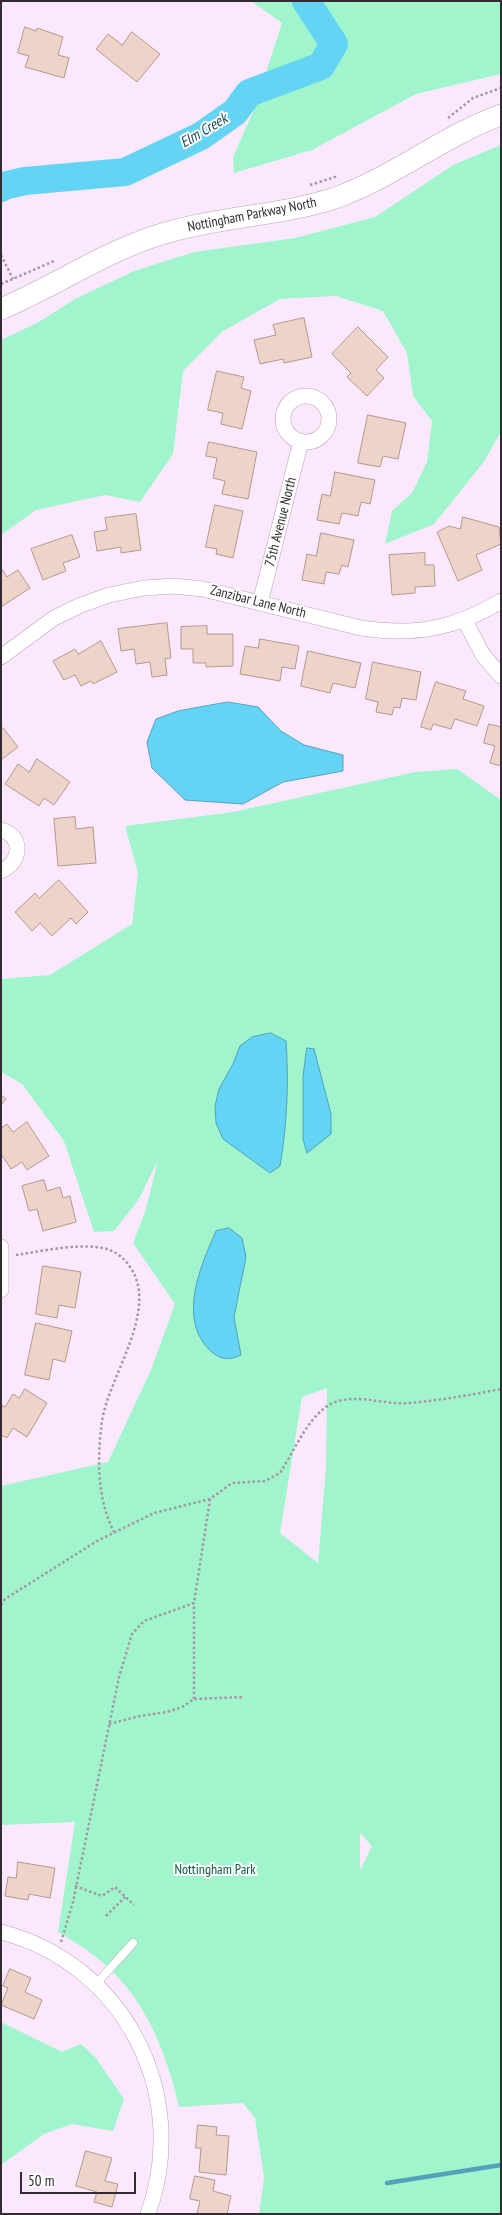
<!DOCTYPE html>
<html>
<head>
<meta charset="utf-8">
<style>
  body { margin:0 }
  #map { position:relative; width:502px; height:2215px; overflow:hidden; background:#fce8fc; font-family:"PT Sans Narrow",sans-serif }
  canvas { display:block }
  .frame { position:absolute; inset:0; border:2px solid #332b33; pointer-events:none }
  .scale { position:absolute; left:20px; top:2172px; width:116px; height:22px; box-sizing:border-box; border:2px solid #332b33; border-top:0; padding-left:6px; font-size:15px; line-height:18px; white-space:nowrap; color:#332b33; -webkit-text-stroke:4px #fdfdfd; paint-order:stroke }
</style>
</head>
<body>
<div id="map">
<canvas width="502" height="2215"></canvas>
<div class="frame"></div>
<div class="scale">50 m</div>
</div>
<script>
const ctx = document.querySelector('canvas').getContext('2d');
ctx.lineJoin = 'round';
function fill(path, color) { ctx.fillStyle = color; ctx.fill(path, 'evenodd'); }
function trace(path, color, width, dash) { ctx.strokeStyle = color; ctx.lineWidth = width; ctx.lineCap = dash ? 'butt' : 'round'; ctx.setLineDash(dash || []); ctx.stroke(path); }
function write(font, color, halo, rows, align = 'center') {
  ctx.font = font + ' "PT Sans Narrow",sans-serif'; ctx.lineWidth = 4; ctx.setLineDash([]); ctx.textBaseline = 'middle'; ctx.strokeStyle = halo; ctx.fillStyle = color; for (const [text, x, y, turn = 0] of rows) {
    ctx.save(); ctx.translate(x, y); ctx.rotate((+turn || 0) * Math.PI / 180); ctx.textAlign = isNaN(turn) ? turn : align; if (halo) ctx.strokeText(text, 0, 0); ctx.fillText(text, 0, 0); ctx.restore();
  }
}
fill(new Path2D(`
  M251,1H501V74L416,94L312,150L234,173L233,157L253,112L282,23Z
  M501,145V432L483,463L434,524L385,544L392,511L412,493L427,462L432,421L413,396L407,353L383,311L336,296L280,299L223,331L183,371L173,454L140,502L105,495L36,510L1,535V340L37,323L75,299L134,271L194,252L295,238L375,217L453,165Z
  M457,769L501,800V2214H259L264,2178L255,2118L243,2103L179,2107C166,2051 144,1994 97,1958C85,1948 71,1940 58,1932L75,1822L1,1825V1486L108,1462L151,1370L175,1304L133,1243L145,1212L158,1160L139,1199L114,1231L94,1232L64,1141L22,1084L1,1072V979L50,975L132,924L138,873L125,826L233,812L415,772ZM327,1388L326,1467L318,1563L280,1533L302,1397ZM360,1833L372,1846L361,1869H360Z
  M1,2022L62,2052L81,2044L96,2058L124,2099L113,2131L72,2124L44,2134L1,2165Z`), '#a0f5cd');
const water = new Path2D(`
  M228,702L258,707L281,731L304,745L343,755V771L283,782L243,804L185,800L152,768L147,742L156,719L178,711Z
  M271,1033L286,1041C289,1082 287,1126 280,1166L270,1173L223,1139L216,1123L215,1106L219,1089L233,1064L240,1046L252,1037Z
  M307,1048L314,1049L331,1114V1134L307,1153L303,1139V1077Z
  M229,1228L242,1238L246,1257L234,1317L241,1355C231,1360 222,1360 213,1353C176,1322 200,1267 216,1231Z`);
fill(water, '#63d4f4');
trace(water, '#55a1ba', 1);
trace(new Path2D(`
  M387,2183L501,2165`), '#55a1ba', 4.5);
trace(new Path2D(`
  M1,188L3,186L25,181L125,172L201,136L235,112L249,93L321,66L334,44L306,1`), '#63d4f4', 28);
const building = new Path2D(`
  M25,27L36,31L37,28L63,37L58,55L69,58L64,78L25,67L29,56L18,53Z
  M132,32L160,54L137,82L96,49L108,34L122,45Z
  M304,318L312,357L284,363L283,359L260,364L254,340L276,335L273,325Z
  M358,327L388,357L376,370L384,378L367,396L347,377L351,373L332,354Z
  M217,371L244,377L241,388L251,391L242,429L221,424L223,413L208,410Z
  M368,415L406,423L398,459L383,456L380,467L358,463Z
  M209,442L257,452L248,499L222,494L225,481L213,478L217,458L206,456Z
  M335,472L375,480L370,504L361,502L358,516L342,513L339,524L317,520L322,494L330,496Z
  M215,505L243,511L233,558L216,554L217,549L206,547Z
  M136,514L141,550L121,553V547L97,551L94,532L107,530L105,518Z
  M463,517L499,527L501,544L476,555L482,570L458,581L437,532L449,526L460,529Z
  M321,533L354,540L348,567L342,565L339,574L326,572L324,584L302,580L307,554L316,556Z
  M72,535L80,557L63,563L66,571L43,580L31,549Z
  M425,553V565H434L435,586L415,587V593L392,595L389,555Z
  M1,568L7,577L18,570L30,588L1,607Z
  M167,623L171,658L165,659L167,675L152,677L150,662L136,664L134,649L121,651L118,629Z
  M207,626V634H233V666L206,667V663H193V649H181V627Z
  M260,639L299,646L295,669L282,667L280,681L240,674L245,646L258,648Z
  M101,641L117,672L93,684L91,681L81,686L75,675L64,680L53,661L75,649L78,654Z
  M308,651L361,663L355,688L333,683L330,693L301,686Z
  M373,662L421,672L416,700L402,698L400,708L394,707L392,715L376,712L378,702L366,699Z
  M436,682L466,691L463,699L484,706L477,726L455,719L451,729L433,724L431,730L421,727Z
  M489,724L501,727V766L490,763L495,746L484,743Z
  M3,728L18,747L1,760V730Z
  M37,759L70,782L54,805L44,798L39,806L5,784L18,764L29,772Z
  M75,817L76,829L93,827L96,863L58,866L54,819Z
  M59,880L88,912L76,924L71,918L52,936L40,923L32,931L15,912L35,893L39,898Z
  M1,1095L6,1099L1,1105Z
  M27,1122L49,1156L27,1170L22,1162L11,1169L1,1154V1128L7,1124L13,1132Z
  M44,1180L47,1191L60,1187L63,1198L70,1196L76,1222L43,1231L37,1209L29,1211L22,1186Z
  M43,1266L81,1272L75,1308L59,1305L57,1318L36,1314Z
  M36,1323L72,1331L65,1362L53,1359L49,1380L25,1375Z
  M25,1389L47,1403L27,1437L13,1428L7,1438L1,1435V1405L5,1407L13,1394L19,1398Z
  M18,1862L55,1868L50,1898L29,1894L28,1900L5,1896L8,1877L16,1878Z
  M10,1969L31,1978L25,1992L42,2000L34,2019L1,2005L8,1988L3,1986Z
  M198,2125L217,2127L216,2135L229,2136L226,2175L199,2172L201,2148H196Z
  M86,2151L112,2158L105,2181L118,2184L112,2207L94,2202L97,2192L76,2186Z
  M195,2176L215,2180L213,2191L231,2196L227,2214H197L200,2201L190,2199Z`);
fill(building, '#eed3c8');
trace(building, '#b2988f', 1);
const lane = new Path2D(`
  M96,1984L133,1943`);
const street = new Path2D(`
  M283 419a23 23 0 1 1 46 0a23 23 0 1 1-46 0Z
  M260,603L301,441
  M465,621L483,655L501,676
  M1,657L54,618L81,605L109,595L144,588L173,586L203,589L361,628C414,636 455,629 501,601
  M1,830C24,836 21,863 1,871
  M1,1247V1290
  M1,1932C125,1964 191,2095 148,2214`);
const secondary = new Path2D(`
  M1,309C57,285 107,250 165,233C221,216 280,216 335,198C394,177 443,136 501,115`);
trace(lane, '#b5a2b5', 9);
trace(street, '#b5a2b5', 16);
trace(secondary, '#b5a2b5', 22);
trace(new Path2D(`
  M448,118L473,98L501,88
  M310,185L338,176
  M1,255L13,279
  M1,284L54,261
  M16,1255C44,1251 75,1243 103,1248C113,1250 122,1256 128,1264C162,1307 109,1375 102,1421C97,1458 97,1499 114,1532
  M1,1605L5,1599L97,1541L154,1513L210,1499L232,1483L265,1481L280,1473C293,1453 304,1426 322,1410C347,1388 381,1406 410,1403C441,1400 471,1395 501,1389
  M194,1699V1603
  M109,1724L140,1716L167,1712L182,1707L194,1699L243,1697
  M75,1886L102,1896L115,1887L134,1905
  M106,1916L125,1897
  M61,1942L73,1902L119,1677L132,1634L144,1621L194,1603L210,1499`), '#a596a5', 2.5, [2.5, 2.5]);
trace(lane, '#fff', 8);
trace(street, '#fff', 15);
trace(secondary, '#fff', 21);
write('14px', '#332b33', '#fdfdfd', [
  ["Nottingham Parkway North",252,215,-11],
  ["75th Avenue North",281,522,-76],
  ["Zanzibar Lane North",258,602,14]
]);
write('14px', '#0a593d', '#fdfdfd', [
  ["Nottingham Park",215,1870]
]);
write('italic 15px', '#184a57', '#fdfdfd', [
  ["Elm Creek",204,131,-31]
]);
</script>
</body>
</html>
